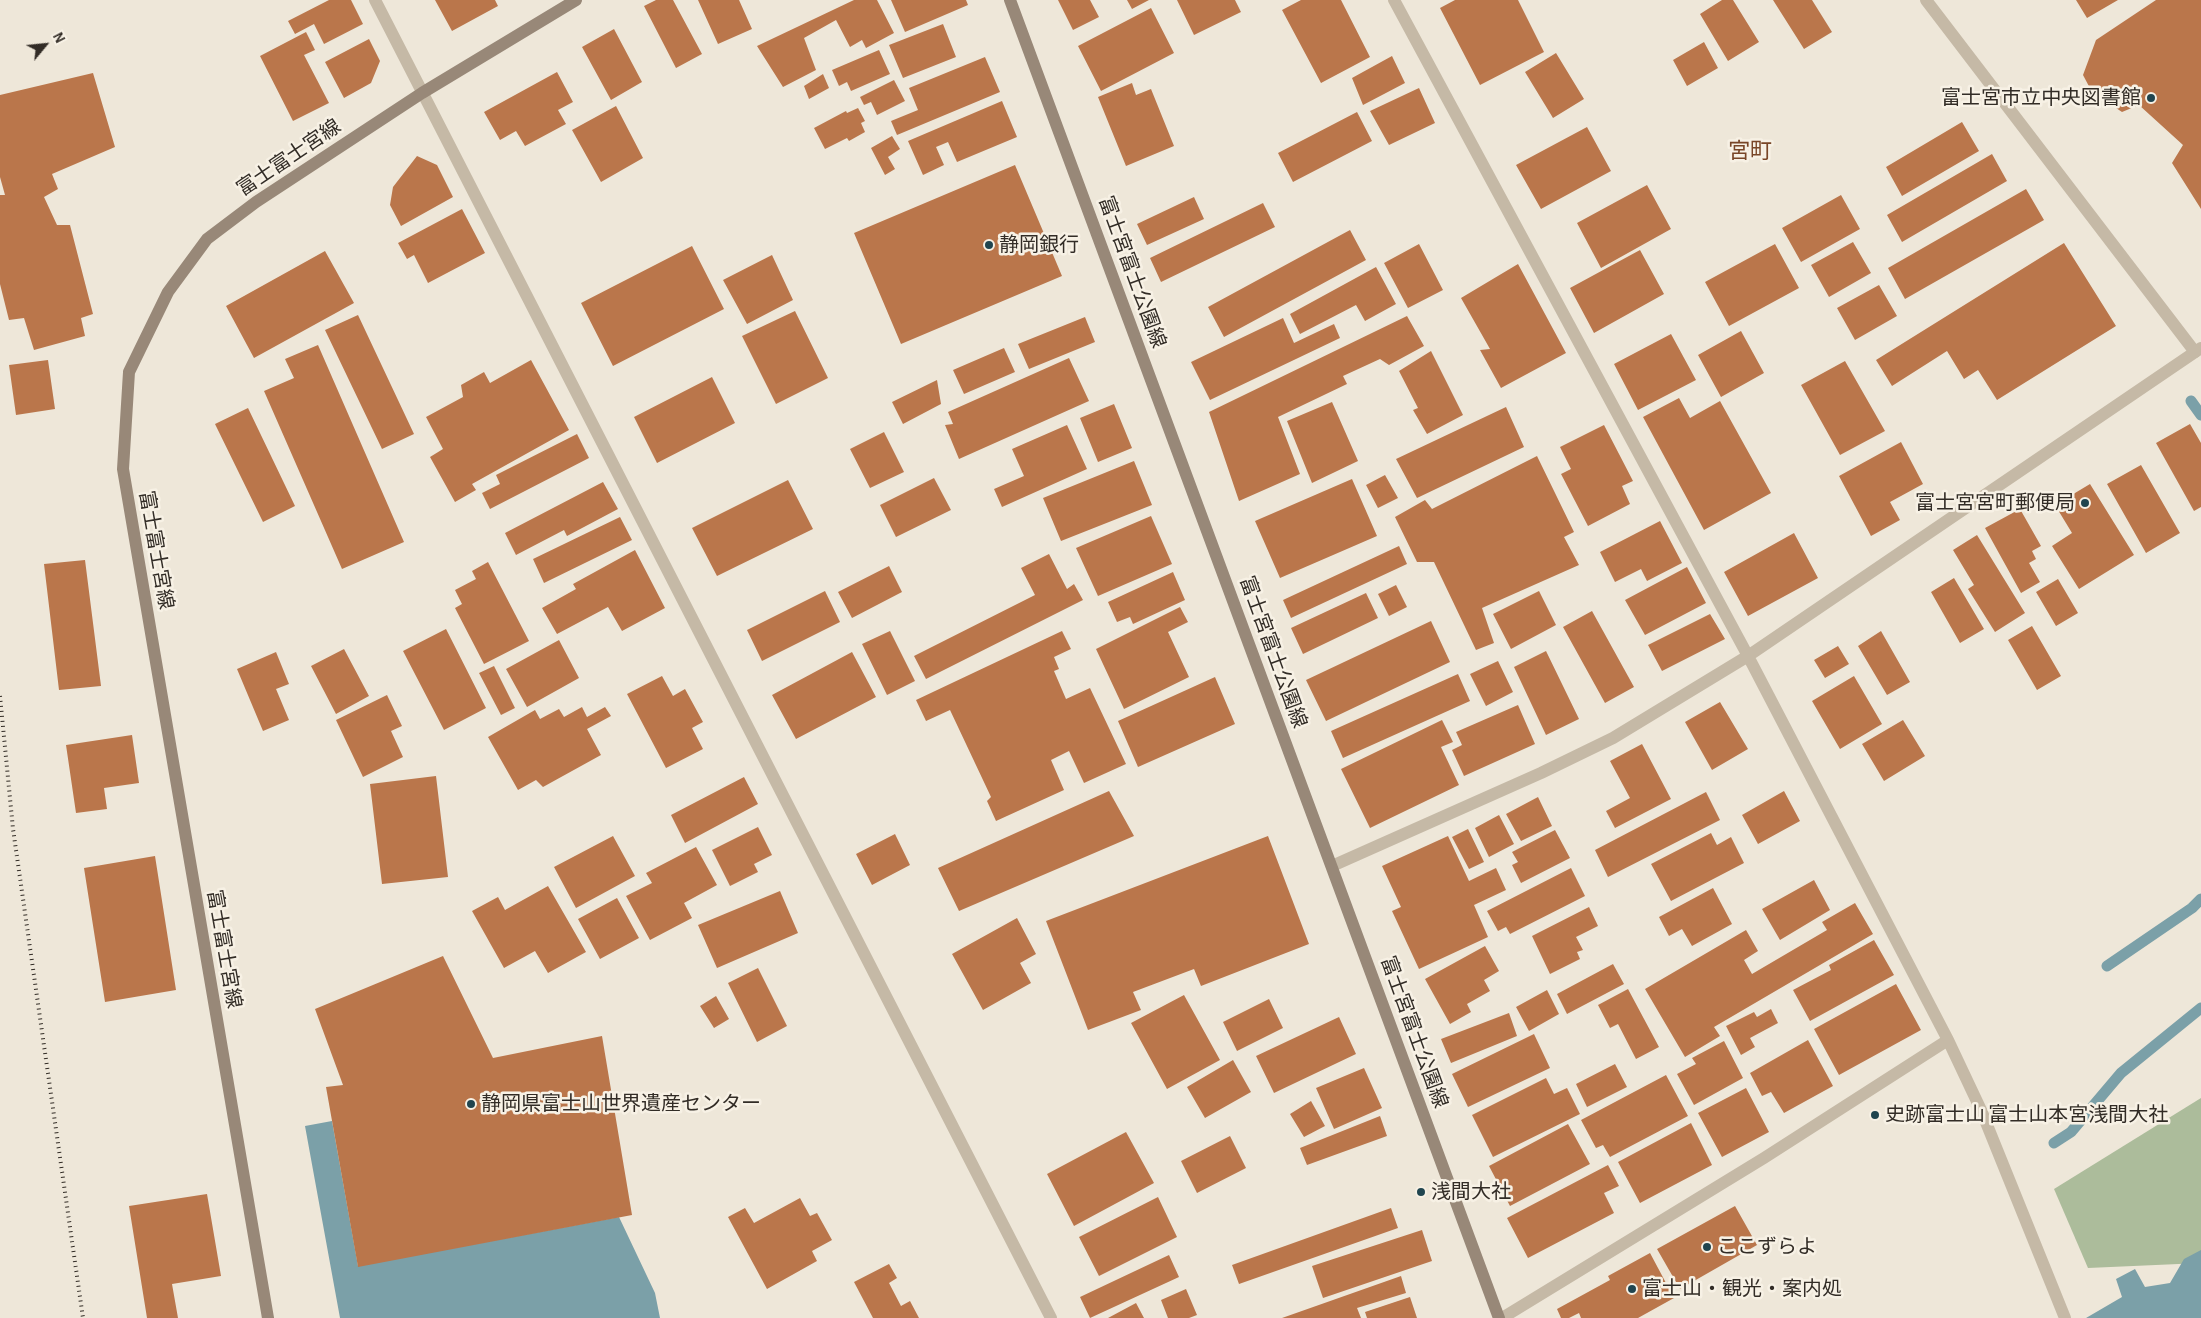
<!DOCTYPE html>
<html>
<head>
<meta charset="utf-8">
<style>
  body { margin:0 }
  #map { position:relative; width:2201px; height:1318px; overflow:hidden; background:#eee7d9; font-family:"Alegreya Sans",sans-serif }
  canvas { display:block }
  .north { position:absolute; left:20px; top:20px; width:50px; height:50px; -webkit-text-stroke:4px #f7f1e5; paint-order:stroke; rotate:62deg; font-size:14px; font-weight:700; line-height:20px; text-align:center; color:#322c26 }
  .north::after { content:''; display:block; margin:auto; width:18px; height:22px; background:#322c26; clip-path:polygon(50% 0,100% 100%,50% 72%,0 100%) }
</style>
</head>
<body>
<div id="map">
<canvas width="2201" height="1318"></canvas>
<div class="north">N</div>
</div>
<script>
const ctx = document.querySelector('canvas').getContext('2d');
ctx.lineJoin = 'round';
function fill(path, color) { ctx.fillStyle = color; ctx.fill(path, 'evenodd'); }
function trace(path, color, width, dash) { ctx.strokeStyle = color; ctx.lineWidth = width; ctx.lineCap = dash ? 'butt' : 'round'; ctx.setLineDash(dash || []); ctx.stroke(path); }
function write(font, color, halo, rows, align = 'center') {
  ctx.font = font + ' "Alegreya Sans","Noto Sans JP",sans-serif'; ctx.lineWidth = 5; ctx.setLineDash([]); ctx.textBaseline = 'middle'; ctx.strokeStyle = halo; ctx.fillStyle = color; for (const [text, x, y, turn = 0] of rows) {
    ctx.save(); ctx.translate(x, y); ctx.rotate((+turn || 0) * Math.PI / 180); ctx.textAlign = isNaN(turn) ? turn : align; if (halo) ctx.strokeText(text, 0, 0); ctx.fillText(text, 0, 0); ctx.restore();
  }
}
fill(new Path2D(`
  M2201,1098V1263L2088,1268L2054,1189Z`), '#acbc9b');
fill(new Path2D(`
  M332,1121L358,1266L619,1217L655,1293L660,1318H340L305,1126Z
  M2201,1250V1318H2086L2122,1297L2116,1279L2135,1269L2145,1287L2170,1283L2184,1259Z`), '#7ba0a8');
trace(new Path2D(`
  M2191,401L2201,415
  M2107,966L2192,908L2201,899
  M2054,1143L2071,1132L2121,1073L2201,1008`), '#7ba0a8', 11);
fill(new Path2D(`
  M329,0H351L363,24L324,44L314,24L295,34L288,21Z
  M435,0H495L498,6L452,31Z
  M656,0H673L702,54L676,68L644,6Z
  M698,0H739L752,29L718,44Z
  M854,0H877L894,33L866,48L862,40L850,47L836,20L804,38L816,70L783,87L757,46Z
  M891,0H966L968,5L905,32Z
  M1058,0H1090L1099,17L1073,30Z
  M1127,0H1149L1132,9Z
  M1177,0H1235L1241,12L1194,35Z
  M1301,0H1341L1370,57L1321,83L1282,10Z
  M1455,0H1518L1544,52L1480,85L1440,8Z
  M1722,0H1733L1759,42L1728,61L1700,14Z
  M1773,0H1812L1832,32L1804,49Z
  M2076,0H2118L2087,18Z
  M2156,0H2201V209L2172,163L2183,145L2139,105L2122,112L2092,92L2083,75L2096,40Z
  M1151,8L1174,53L1101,91L1078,46Z
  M943,24L956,57L903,78L889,45Z
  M614,29L642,82L611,100L582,47Z
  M306,32L315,50L304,55L329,103L293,121L260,56Z
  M369,39L380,61L371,83L344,98L325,62Z
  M1704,42L1718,68L1687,86L1673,60Z
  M879,50L890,74L851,91L847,82L839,86L832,70Z
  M1556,53L1584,99L1553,118L1525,72Z
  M1392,56L1405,83L1363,105L1352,78Z
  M985,57L1000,92L897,135L891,121L918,110L909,88Z
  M557,72L573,102L558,110L566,124L525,146L516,131L500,140L484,112Z
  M93,73L115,147L52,174L58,189L44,197L57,225H70L93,314L81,318L85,336L34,350L24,318L9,320L0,284V195H5L0,177V95Z
  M823,74L829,88L809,99L804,86Z
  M894,80L905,101L877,115L871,102L864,105L860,97Z
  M1132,83L1136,95L1151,89L1174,146L1126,166L1098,97Z
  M1419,88L1435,123L1389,145L1370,111Z
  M1002,101L1017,137L957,162L948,142L936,147L944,165L923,175L908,141Z
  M616,106L643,158L601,182L572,130Z
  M858,108L865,121L861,123L865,132L849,141L847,138L825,149L814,128L846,111L847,113Z
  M1357,112L1372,141L1293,182L1278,153Z
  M1962,122L1979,151L1902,196L1886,167Z
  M1587,127L1611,171L1541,209L1516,165Z
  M892,136L900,149L888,157L895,169L885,175L871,148Z
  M1992,154L2007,181L1902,242L1887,215Z
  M417,156L437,165L453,197L401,226L390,205L393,187Z
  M1015,165L1062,276L901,344L854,233Z
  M1647,185L1671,229L1601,268L1577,223Z
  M2026,189L2044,220L1905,299L1888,268Z
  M1841,195L1860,229L1801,262L1782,228Z
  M1194,197L1204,219L1147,245L1137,224Z
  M1263,203L1275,227L1161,282L1150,258Z
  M462,209L485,253L428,283L414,255L407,259L398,243Z
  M1350,230L1366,260L1224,337L1208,307Z
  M1853,242L1871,273L1829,297L1811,265Z
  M2064,243L2116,326L1997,400L1978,370L1964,379L1947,351L1892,386L1876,360Z
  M1419,244L1443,290L1408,308L1384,263Z
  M1775,244L1799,288L1729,326L1705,282Z
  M692,246L724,309L613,366L581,303Z
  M1640,250L1664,294L1594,333L1570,288Z
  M325,251L354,303L254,358L226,306Z
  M772,255L793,300L747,324L723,280Z
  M1518,264L1566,353L1501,388L1480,350L1490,349L1461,298Z
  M1376,267L1396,304L1365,321L1356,305L1300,334L1290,314Z
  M1879,285L1897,316L1855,340L1837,308Z
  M795,311L828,378L776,404L742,336Z
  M358,315L414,434L382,449L325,330Z
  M1407,316L1424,346L1389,365L1380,359L1343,376L1347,384L1278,417L1300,474L1239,501L1209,412Z
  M1085,317L1095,342L1029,369L1018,344Z
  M1283,318L1294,343L1334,324L1340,338L1210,400L1191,362Z
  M1741,331L1764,373L1721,397L1698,355Z
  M1671,334L1696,380L1638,410L1614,364Z
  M318,345L404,542L342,569L264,391L294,378L285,359Z
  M1004,348L1015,372L964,394L953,370Z
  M1431,351L1463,415L1427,434L1413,410L1418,408L1399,371Z
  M1069,358L1089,401L959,459L945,425L953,424L948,412Z
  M48,360L55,409L16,415L9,365Z
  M531,360L569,430L472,484L476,490L455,502L430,457L443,449L426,417L463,397L461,385L484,372L490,383Z
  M1845,361L1885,431L1840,455L1801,385Z
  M712,377L735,423L657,463L634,417Z
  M937,380L941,404L903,424L892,402Z
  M1679,398L1690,418L1720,401L1771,493L1704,530L1643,417Z
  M1332,402L1358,461L1312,483L1287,421Z
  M1114,404L1132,448L1098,462L1080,418Z
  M1506,407L1524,447L1417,498L1396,459Z
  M248,408L295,506L263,522L215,424Z
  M2190,424L2201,443V507L2194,511L2156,443Z
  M1067,425L1087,469L1002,507L994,489L1024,476L1012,449Z
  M1604,425L1633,481L1622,486L1630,504L1588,526L1561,474L1571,469L1560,447Z
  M884,432L904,472L870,488L850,449Z
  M577,434L589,458L490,509L482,493L500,484L496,475Z
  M1901,442L1923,484L1890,502L1900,520L1871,536L1839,476Z
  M1537,456L1574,532L1564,537L1579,565L1482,608L1494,643L1476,650L1434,562H1417L1395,517L1425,500L1432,509Z
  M1134,461L1152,505L1061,541L1043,498Z
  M2141,465L2180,533L2146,553L2107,484Z
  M1385,475L1398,498L1378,508L1366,485Z
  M934,478L951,510L896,537L880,505Z
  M1352,479L1377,536L1280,578L1255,521Z
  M788,480L813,529L717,576L692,528Z
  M603,482L618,509L567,536L564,530L516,555L505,533Z
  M2090,484L2134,555L2079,589L2052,546L2072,533L2055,505Z
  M2020,509L2041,546L2032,551L2036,559L2029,563L2040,582L2021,593L1985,528Z
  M1151,516L1172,564L1098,596L1076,548Z
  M620,517L632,540L544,583L533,559Z
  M1660,521L1682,563L1647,581L1641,569L1615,582L1600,552Z
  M1794,533L1818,578L1748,616L1724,572Z
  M1977,535L2025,613L1995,632L1968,589L1974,585L1953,550Z
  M1399,546L1407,564L1291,618L1283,600Z
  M635,550L665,608L622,631L608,607L557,634L542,608L576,589L573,584Z
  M1049,554L1067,589L1074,584L1083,600L926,679L914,656L1035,595L1021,568Z
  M85,560L101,686L59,690L44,564Z
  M488,562L529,641L484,664L455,608L462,604L455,590L476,579L472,571Z
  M889,566L902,592L852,618L838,592Z
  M1687,567L1706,603L1645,635L1625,600Z
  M1173,572L1185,600L1133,624L1130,617L1117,622L1108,602Z
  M1954,578L1984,629L1960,643L1931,592Z
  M2058,579L2078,613L2056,626L2036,592Z
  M1396,585L1407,607L1389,616L1378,594Z
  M825,591L840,622L762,661L747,630Z
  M1539,591L1556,625L1511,649L1493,614Z
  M1366,593L1378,618L1303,654L1291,628Z
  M1180,607L1188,622L1168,632L1189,677L1124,709L1096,649Z
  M1592,611L1634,687L1605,703L1563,627Z
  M1710,614L1725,639L1662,671L1648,645Z
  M1431,621L1450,662L1326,721L1306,680Z
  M2032,626L2061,676L2037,690L2008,640Z
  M446,629L486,708L444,730L403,651Z
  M890,631L915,681L887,695L862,644Z
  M1062,631L1071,649L1054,657L1059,669L1054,671L1066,699L1090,688L1126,764L1084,783L1069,751L1051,760L1064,790L996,821L987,801L991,797L950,710L926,721L916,700Z
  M1881,631L1910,682L1887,695L1858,646Z
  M559,640L579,678L527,707L506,669Z
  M1838,646L1849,664L1825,678L1814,660Z
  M344,649L369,696L336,714L311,666Z
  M1546,651L1579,719L1546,735L1514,667Z
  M276,652L289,684L276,689L289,720L263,731L237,669Z
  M852,652L876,697L796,739L772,695Z
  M1498,661L1513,692L1486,706L1470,674Z
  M494,666L515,708L501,715L479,673Z
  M1458,674L1470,701L1343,758L1331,731Z
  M662,676L673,696L685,689L703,722L692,728L703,749L666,768L627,694Z
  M1854,676L1882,724L1840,749L1812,701Z
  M1215,677L1235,724L1138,767L1118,721Z
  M387,695L402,726L391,731L403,757L363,777L336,720Z
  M1720,702L1748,749L1712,770L1685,722Z
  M1518,705L1535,744L1464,776L1452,750L1462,745L1456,732Z
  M582,707L587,717L605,707L611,716L587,729L601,755L543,787L536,780L518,790L488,737L535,710L540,719L559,709L564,717Z
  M1442,720L1453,742L1441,747L1459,785L1370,828L1341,769Z
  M1903,720L1925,756L1884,781L1862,744Z
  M132,735L139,783L104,788L107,809L76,813L66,745Z
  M1642,744L1671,799L1615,828L1606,811L1630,798L1610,761Z
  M436,776L448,877L382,884L370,784Z
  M744,777L758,804L685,843L671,815Z
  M1109,791L1134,836L959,911L938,868Z
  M1784,791L1800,821L1758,844L1742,815Z
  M1706,792L1720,820L1608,877L1595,850Z
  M1538,797L1552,826L1521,841L1506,814Z
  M1499,815L1514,844L1489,857L1475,828Z
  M758,827L772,855L754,864L758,872L730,886L712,850Z
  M1468,829L1484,862L1469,869L1452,837Z
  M1555,830L1570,858L1521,883L1512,865L1518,862L1512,852Z
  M1711,833L1717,845L1731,837L1744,863L1671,901L1651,864Z
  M895,834L910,865L872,885L856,854Z
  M613,836L635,876L576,908L554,867Z
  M1268,836L1309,944L1201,986L1194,969L1133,992L1141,1010L1088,1030L1046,921Z
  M1448,836L1469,881L1496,868L1506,890L1474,905L1488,937L1419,969L1392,911L1401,907L1382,866Z
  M696,847L717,885L684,903L692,918L650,940L626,896L652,883L646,873Z
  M155,856L176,990L105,1002L84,868Z
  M1571,868L1585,896L1510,934L1506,927L1498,931L1487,911Z
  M1814,880L1830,910L1780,940L1762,909Z
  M548,886L586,952L548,973L535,951L504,968L472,911L498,897L505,910Z
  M1713,888L1732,924L1692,946L1682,929L1669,936L1659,917Z
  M780,891L798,933L717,968L698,925Z
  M617,898L639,938L600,959L578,919Z
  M1855,903L1873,934L1714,1027L1720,1036L1685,1057L1645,989L1746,930L1758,951L1744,960L1752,974L1827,930L1822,922Z
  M1589,907L1598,926L1576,937L1583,950L1577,952L1580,959L1550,974L1532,936Z
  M1017,918L1036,954L1020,963L1031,983L983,1010L952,954Z
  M1874,940L1894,975L1810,1021L1793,990L1831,970L1829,965Z
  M1485,946L1499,971L1484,980L1490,991L1467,1004L1471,1012L1450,1024L1425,979Z
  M443,956L493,1058L602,1036L632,1215L358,1267L326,1087L343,1085L315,1009Z
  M1613,964L1624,984L1567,1014L1557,994Z
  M758,968L787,1026L757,1042L728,983Z
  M1896,984L1921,1030L1839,1075L1814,1029Z
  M1628,989L1659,1047L1636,1059L1618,1024L1610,1028L1598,1005Z
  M1547,990L1559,1014L1529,1031L1516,1007Z
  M1184,995L1220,1060L1167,1089L1131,1023Z
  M716,996L729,1019L714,1028L700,1006Z
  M1269,999L1283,1028L1237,1051L1223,1022Z
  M1771,1009L1778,1023L1750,1038L1755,1047L1741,1055L1726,1026L1754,1012L1757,1017Z
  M1509,1013L1517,1036L1451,1063L1441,1039Z
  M1339,1017L1356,1054L1274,1093L1256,1056Z
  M1534,1034L1550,1068L1468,1107L1452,1074Z
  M1808,1040L1833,1086L1784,1113L1771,1092L1762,1096L1750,1073Z
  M1724,1041L1743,1078L1694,1105L1677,1074L1696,1064L1692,1058Z
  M1233,1060L1251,1092L1205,1118L1187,1087Z
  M1615,1064L1627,1087L1587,1107L1576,1084Z
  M1364,1068L1382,1108L1334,1129L1316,1088Z
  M1666,1075L1688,1116L1610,1157L1603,1145L1596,1148L1581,1120Z
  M1546,1078L1554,1094L1567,1088L1580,1114L1493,1157L1472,1115Z
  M1746,1088L1769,1132L1722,1157L1698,1113Z
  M1311,1101L1325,1126L1304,1137L1290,1114Z
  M1380,1116L1387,1136L1307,1165L1300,1148Z
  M1691,1123L1712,1165L1640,1203L1618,1162Z
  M1568,1124L1590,1164L1510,1206L1489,1166Z
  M1126,1132L1154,1183L1074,1226L1047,1174Z
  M1230,1136L1246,1168L1197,1193L1181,1161Z
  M1608,1165L1619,1186L1604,1193L1614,1213L1528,1258L1507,1218Z
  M207,1194L221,1276L172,1284L178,1318H147L129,1206Z
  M1158,1197L1177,1237L1099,1276L1079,1237Z
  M800,1198L810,1216L817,1213L832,1240L812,1251L817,1261L767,1289L728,1217L745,1208L754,1223Z
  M1735,1206L1757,1245L1680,1289L1657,1249Z
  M1391,1208L1398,1228L1239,1284L1232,1265Z
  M1422,1230L1432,1261L1323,1298L1312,1266Z
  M1650,1253L1674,1298L1638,1318H1581L1579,1313L1569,1318H1561L1557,1309L1610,1280L1608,1276Z
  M1169,1255L1179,1277L1090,1318L1080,1297Z
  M889,1264L897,1278L889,1283L901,1306L910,1301L919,1318H873L854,1282Z
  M1401,1276L1406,1293L1357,1308L1361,1318H1282Z
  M1186,1289L1197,1315L1189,1318H1168L1161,1300Z
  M1410,1297L1417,1318H1367L1365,1312Z
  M1136,1303L1144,1318H1108Z`), '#ba764b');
trace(new Path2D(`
  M375,0L1051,1318
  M1394,0L1748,656L1948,1040L1981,1110L2065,1318
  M1332,866L1541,773L1613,738L1748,656L2201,348
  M1502,1318L1764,1158L1948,1040`), '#c5b9a6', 12);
trace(new Path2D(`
  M1926,0L2195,352`), '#c5b9a6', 12);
trace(new Path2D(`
  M1010,0L1499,1318
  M268,1318L123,469L129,372L168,292L207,239L256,202L422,93L576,0`), '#988878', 12);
trace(new Path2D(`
  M0,696L13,829L83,1318`), '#322c26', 4, [1, 4]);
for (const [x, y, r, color] of [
  [2151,98,5,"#20454f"],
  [989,245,5,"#20454f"],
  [2085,503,5,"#20454f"],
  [471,1104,5,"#20454f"],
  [1875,1115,5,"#20454f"],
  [1421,1192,5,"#20454f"],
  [1707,1247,5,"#20454f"],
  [1632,1289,5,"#20454f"]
]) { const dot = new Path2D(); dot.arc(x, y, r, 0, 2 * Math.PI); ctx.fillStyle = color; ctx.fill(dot); trace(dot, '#f7f1e5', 2); }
write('20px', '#322c26', '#f7f1e5', [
  ["富士宮市立中央図書館",2141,98,"right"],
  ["静岡銀行",999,245],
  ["富士宮宮町郵便局",2075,503,"right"],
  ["静岡県富士山世界遺産センター",481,1104],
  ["史跡富士山 富士山本宮浅間大社",1885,1115],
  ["浅間大社",1431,1192],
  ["ここずらよ",1717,1247],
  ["富士山・観光・案内処",1642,1289]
], 'left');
write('20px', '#322c26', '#f7f1e5', [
  ["富士富士宮線",289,158,-34],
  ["富士宮富士公園線",1132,272,70],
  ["富士富士宮線",156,550,80],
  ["富士宮富士公園線",1273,652,70],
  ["富士富士宮線",224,949,80],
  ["富士宮富士公園線",1414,1032,70]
]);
write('22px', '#794627', '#f7f1e5', [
  ["宮町",1750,151]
]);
</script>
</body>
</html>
